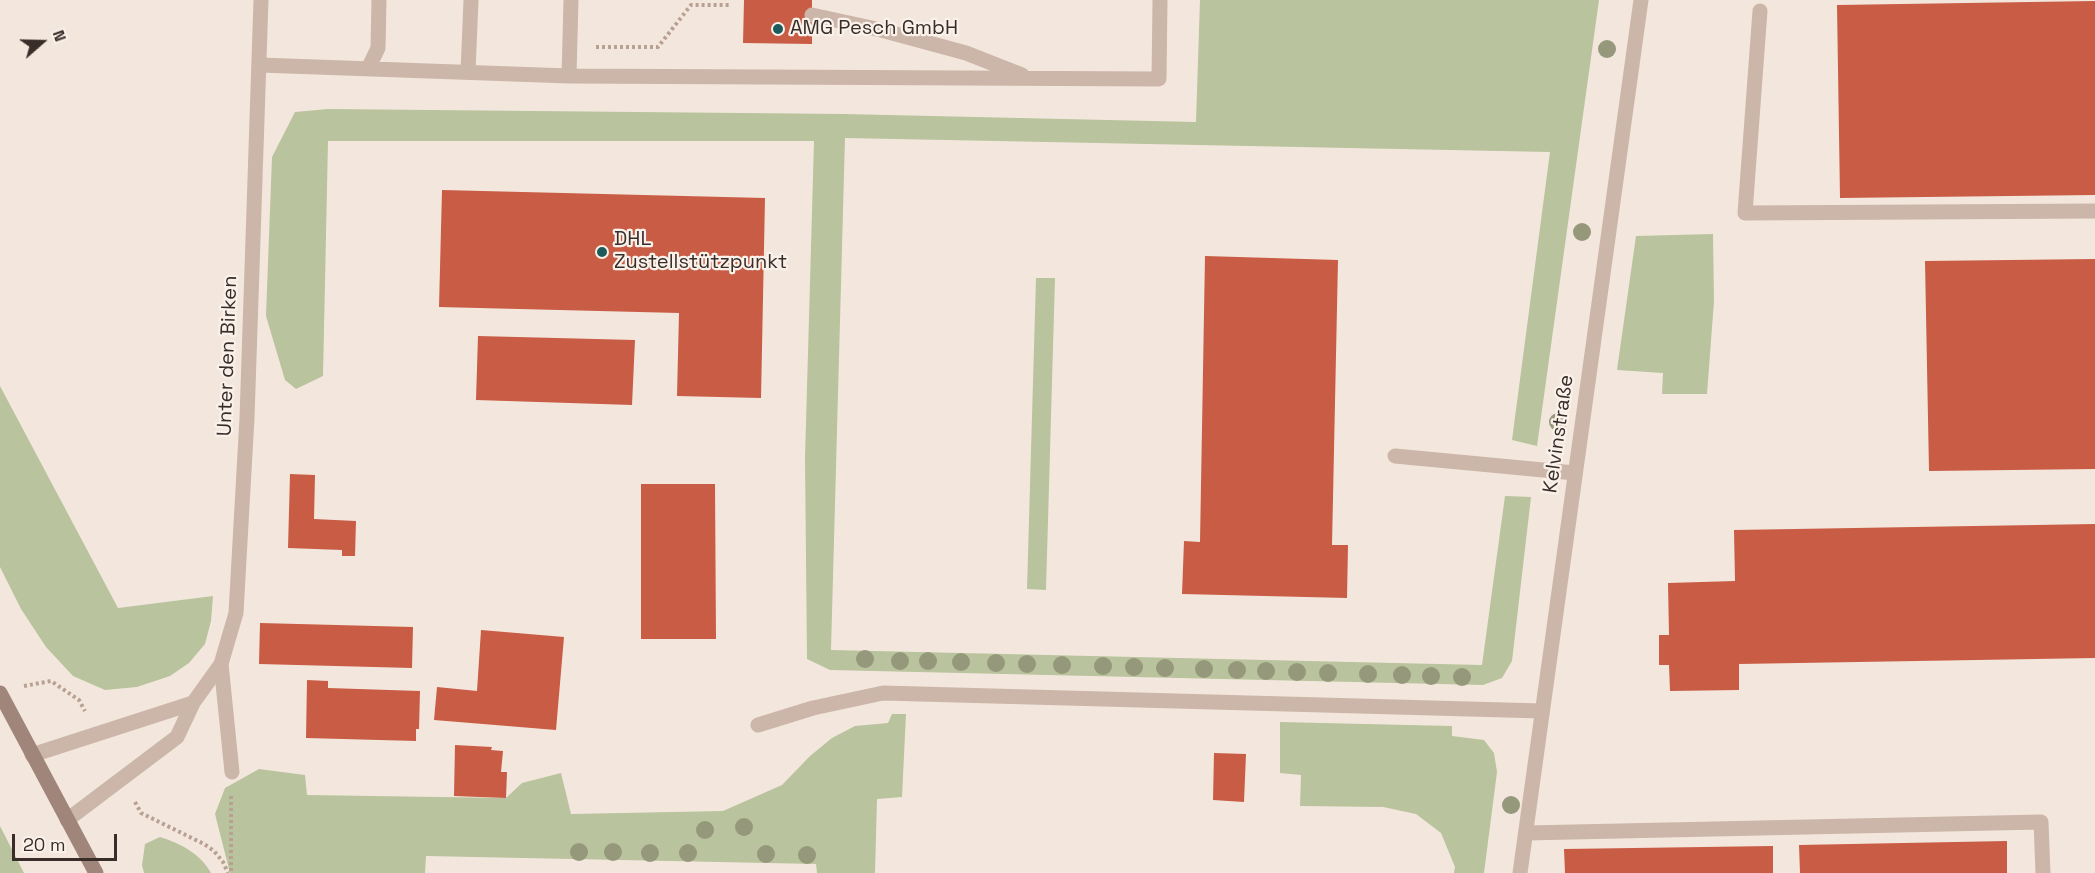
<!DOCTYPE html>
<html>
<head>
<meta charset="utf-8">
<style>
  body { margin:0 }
  #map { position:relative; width:2095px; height:873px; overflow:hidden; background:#f3e7dd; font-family:"Space Grotesk",sans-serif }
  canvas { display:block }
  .north { position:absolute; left:12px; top:12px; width:60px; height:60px; -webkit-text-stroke:4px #faf2ea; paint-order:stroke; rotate:70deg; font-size:16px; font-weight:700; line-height:24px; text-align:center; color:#392d29 }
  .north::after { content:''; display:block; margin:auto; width:21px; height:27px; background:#392d29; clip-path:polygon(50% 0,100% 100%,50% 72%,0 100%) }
  .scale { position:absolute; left:12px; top:834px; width:105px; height:27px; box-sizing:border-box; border:3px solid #392d29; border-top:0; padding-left:8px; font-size:18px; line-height:21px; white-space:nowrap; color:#392d29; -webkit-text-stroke:4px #faf2ea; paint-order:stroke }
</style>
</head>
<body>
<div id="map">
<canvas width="2095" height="873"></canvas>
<div class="north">N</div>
<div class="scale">20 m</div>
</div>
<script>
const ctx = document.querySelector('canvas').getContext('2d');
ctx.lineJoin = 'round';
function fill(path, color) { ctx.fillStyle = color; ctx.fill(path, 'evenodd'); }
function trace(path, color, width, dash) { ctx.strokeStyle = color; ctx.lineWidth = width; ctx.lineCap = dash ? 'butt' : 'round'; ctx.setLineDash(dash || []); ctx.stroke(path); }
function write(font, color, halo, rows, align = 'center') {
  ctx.font = font + ' "Space Grotesk",sans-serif'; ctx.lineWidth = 4.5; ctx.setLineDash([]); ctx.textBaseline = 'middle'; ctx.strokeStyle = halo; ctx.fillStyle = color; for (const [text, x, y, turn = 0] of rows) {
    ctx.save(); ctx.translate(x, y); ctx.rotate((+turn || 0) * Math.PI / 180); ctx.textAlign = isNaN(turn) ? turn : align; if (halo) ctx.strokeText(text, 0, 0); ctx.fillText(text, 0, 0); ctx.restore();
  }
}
fill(new Path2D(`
  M1200,0H1599L1537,446L1512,440L1550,152L845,138L831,650L1482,665L1505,496L1531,497L1512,661L1502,678L1483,685L830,670L807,659L805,458L814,141H328L323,376L296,389L285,380L266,316L272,157L295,112L328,109L844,114L1196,122Z
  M1713,234L1714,301L1707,394H1662L1663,373L1617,370L1636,236Z
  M1036,278H1055L1046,590L1027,589Z
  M0,386L118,608L213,596L211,621L205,644L189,663L170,676L137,687L105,690L73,676L46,647L21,609L0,567Z
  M892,714H906L902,797L877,799L875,873H817L816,864L426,856L425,873H230L215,814L225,788L259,769L305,775L307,795L506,798L522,783L561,773L571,814L723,811L782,785L810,756L832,738L855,726L888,723Z
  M1280,722L1452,726V736L1484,740L1494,753L1497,772L1484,873H1454L1455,867L1441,833L1416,814L1383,807L1300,806L1301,775L1280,773Z
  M0,826L24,873H0Z
  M160,837C180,843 201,854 211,873H144L142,865L145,844Z`), '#b9c39d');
fill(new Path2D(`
  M744,0H812V44L743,43Z
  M2095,1V195L1840,198L1837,5Z
  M442,190L765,198L761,398L677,396L679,313L439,307Z
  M1205,256L1338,260L1332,545H1348L1347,598L1182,594L1184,541L1200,542Z
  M2095,259V469L1929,471L1925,261Z
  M478,336L635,340L632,405L476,400Z
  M290,474L315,475L314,519L356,521L355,556H342V550L288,548Z
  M641,484H715L716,639H641Z
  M2095,524V658L1739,664V690L1670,691L1669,665H1659V635H1669L1668,583L1735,581L1734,530Z
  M260,623L413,627L412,668L259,664Z
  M481,630L564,637L556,730L434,720L437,687L477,691Z
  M307,680L328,681V688L420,691L419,729H416V741L306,738Z
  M455,745L492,747L491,750L503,751L501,772H507L506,798L454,796Z
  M1214,753L1246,754L1244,802L1213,800Z
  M2007,841V873H1800L1799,845Z
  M1773,846V873H1565L1564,849Z`), '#c95c45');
trace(new Path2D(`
  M596,47H658L691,5H731
  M24,686L51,681L79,700L85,711
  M231,796V873
  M135,802L141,813L204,844L214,851L223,862L228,873`), '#b8a093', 4, [3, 3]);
trace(new Path2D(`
  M1760,11L1745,213L2095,211
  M812,15L881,30L966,53L1022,75
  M260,65L569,76L1159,79L1160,0
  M368,69L378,48L379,0
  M468,72L471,0
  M569,76L571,0
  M1395,456L1575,473
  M221,664L232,772
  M758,725L813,708L883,693L1542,711
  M1526,833L2041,822L2043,873`), '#ccb6a9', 15);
trace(new Path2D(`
  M32,755L193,703
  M67,820L177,737L193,703L221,664L236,613L247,418L261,0
  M1520,873L1641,0`), '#ccb6a9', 15);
trace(new Path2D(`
  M0,693L96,873`), '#a0857a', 15);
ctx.fillStyle = '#96987c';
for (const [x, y] of [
  [1607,49],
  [1582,232],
  [1558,422],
  [865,659],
  [900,661],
  [928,661],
  [961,662],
  [996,663],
  [1027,664],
  [1062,665],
  [1103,666],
  [1134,667],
  [1165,668],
  [1204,669],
  [1237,670],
  [1266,671],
  [1297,672],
  [1328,673],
  [1368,674],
  [1402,675],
  [1431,676],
  [1462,677],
  [1511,805],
  [744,827],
  [705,830],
  [579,852],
  [613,852],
  [650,853],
  [688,853],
  [766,854],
  [807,855]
]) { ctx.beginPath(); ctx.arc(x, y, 9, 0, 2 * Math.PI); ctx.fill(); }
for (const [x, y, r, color] of [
  [778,29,6,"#1d5b5b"],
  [602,252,6,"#1d5b5b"]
]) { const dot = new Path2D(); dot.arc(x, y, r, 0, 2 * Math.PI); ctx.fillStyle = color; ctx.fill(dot); trace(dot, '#faf2ea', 2); }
write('20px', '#392d29', '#faf2ea', [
  ["AMG Pesch GmbH",790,29],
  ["DHL",614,240],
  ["Zustellstützpunkt",614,263]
], 'left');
write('20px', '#392d29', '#faf2ea', [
  ["Unter den Birken",228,356,-88],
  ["Kelvinstraße",1559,434,-82]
]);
</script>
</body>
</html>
